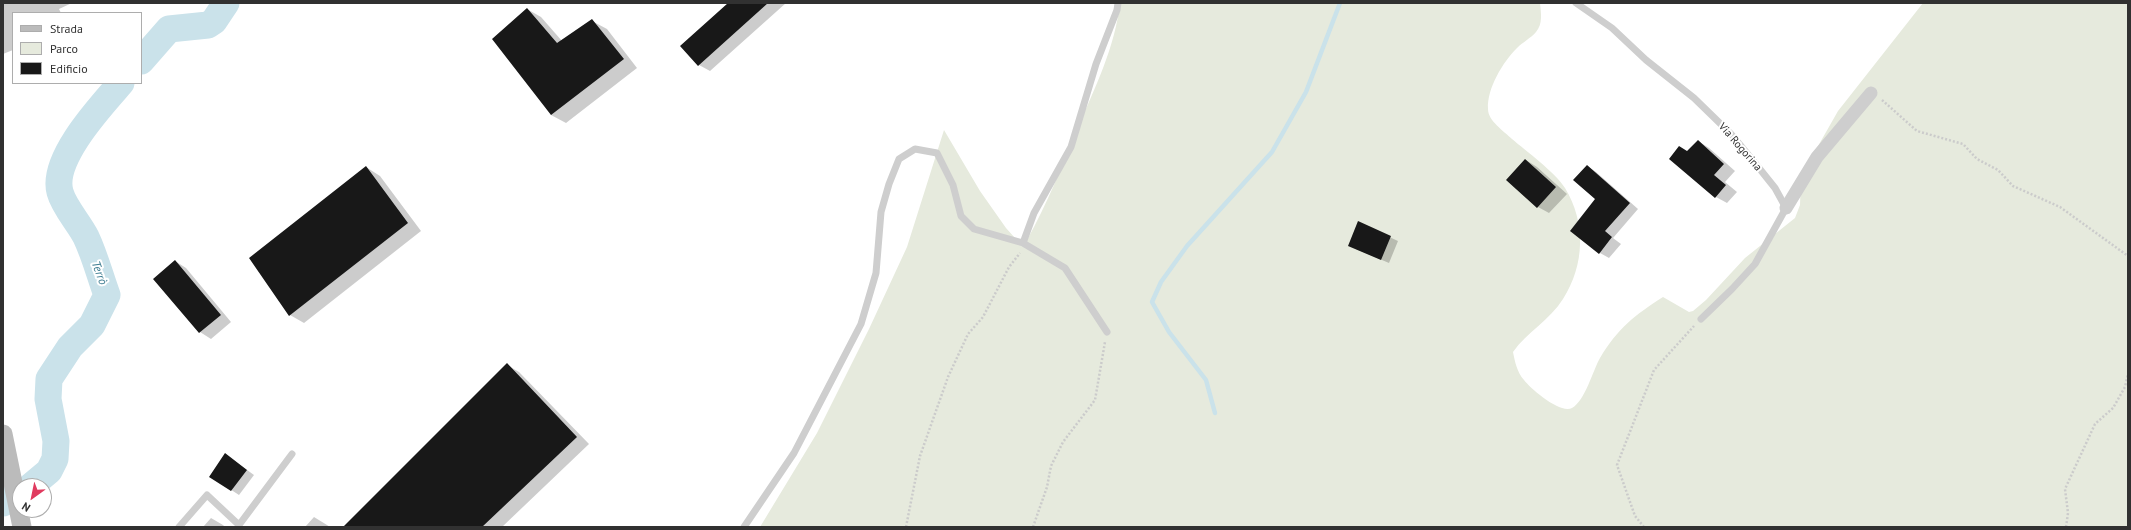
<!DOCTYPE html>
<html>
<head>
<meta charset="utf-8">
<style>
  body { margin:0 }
  #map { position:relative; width:2131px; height:530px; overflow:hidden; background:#fff; font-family:"PT Sans",sans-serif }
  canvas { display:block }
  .frame { position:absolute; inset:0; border:4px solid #313131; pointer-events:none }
  .legend { position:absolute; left:12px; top:12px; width:130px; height:72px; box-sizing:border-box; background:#fff; border:1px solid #adadad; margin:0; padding:5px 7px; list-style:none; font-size:12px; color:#313131 }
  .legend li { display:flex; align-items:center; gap:8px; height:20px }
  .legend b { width:20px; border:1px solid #adadad }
  .north { position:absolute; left:12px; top:478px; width:40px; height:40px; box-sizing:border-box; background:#fff; border:1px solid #adadad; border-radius:50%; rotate:213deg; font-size:11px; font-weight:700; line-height:16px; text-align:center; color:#313131 }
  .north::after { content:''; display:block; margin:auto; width:14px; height:18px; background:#e03b5f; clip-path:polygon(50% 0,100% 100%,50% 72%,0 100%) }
</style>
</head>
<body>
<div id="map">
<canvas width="2131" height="530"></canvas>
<div class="frame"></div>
<ul class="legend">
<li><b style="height:5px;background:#bbb"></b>Strada</li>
<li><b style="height:11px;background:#e6eadd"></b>Parco</li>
<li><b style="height:11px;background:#181818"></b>Edificio</li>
</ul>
<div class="north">N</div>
</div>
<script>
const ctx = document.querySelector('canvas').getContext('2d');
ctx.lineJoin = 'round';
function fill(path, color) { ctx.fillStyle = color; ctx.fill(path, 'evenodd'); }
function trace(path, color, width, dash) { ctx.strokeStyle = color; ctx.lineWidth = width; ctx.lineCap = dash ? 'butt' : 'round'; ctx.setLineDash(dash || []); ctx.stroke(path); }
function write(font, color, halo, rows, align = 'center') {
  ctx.font = font + ' "PT Sans",sans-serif'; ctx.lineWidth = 4; ctx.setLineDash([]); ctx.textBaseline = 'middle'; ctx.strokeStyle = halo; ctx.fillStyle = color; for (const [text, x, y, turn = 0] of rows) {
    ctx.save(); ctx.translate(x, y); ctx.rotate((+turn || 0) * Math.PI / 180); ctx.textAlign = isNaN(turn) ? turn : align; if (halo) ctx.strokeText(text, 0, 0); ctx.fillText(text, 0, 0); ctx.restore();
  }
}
fill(new Path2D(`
  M1120,3H1540C1541,13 1543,24 1536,32C1531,38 1523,42 1517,48C1503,62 1487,88 1488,109C1488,121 1504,131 1512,139C1526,151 1555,172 1565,188C1586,222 1585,265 1563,299C1550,320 1527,332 1513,352C1515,362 1517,372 1524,380C1531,389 1560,414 1572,408C1585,401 1593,370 1600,358C1618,328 1635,315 1663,297L1689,312L1693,311L1706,300L1745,258L1795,218L1800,205L1801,176L1838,111L1923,3H2128V527H760L817,433L869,329L907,247L944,130L980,191L1006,228L1015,238L1024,242L1027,240C1047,204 1062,167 1077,129C1095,88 1115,47 1120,3Z`), '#e6eadd');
fill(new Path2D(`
  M3,3H72L59,9L61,13H13V50L3,54Z
  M730,3H786L710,71L699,65Z
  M527,9L541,17L562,41L592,21L607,29L637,68L566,123L551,115Z
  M1698,141L1709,148L1735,171L1725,182L1737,192L1727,203L1716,197L1670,158L1688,152Z
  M1526,160L1537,167L1567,194L1549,213L1538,207L1508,180Z
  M1587,166L1596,172L1638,209L1613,238L1621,244L1609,258L1600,253L1597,199Z
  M366,167L380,176L421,231L304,323L290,315Z
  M1359,223L1398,241L1389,263L1356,249Z
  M175,261L186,268L231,322L211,339L200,332Z
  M507,365L519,372L589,444L502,527H345Z
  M225,454L254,475L239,495L210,476Z
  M314,517L327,525L330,527H305Z
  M211,518L223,525L225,527H203Z`), '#0003');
trace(new Path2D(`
  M1215,413L1206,380L1169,332L1152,302L1161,282L1187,246L1272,152L1306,92L1340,3`), '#cae2ea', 4.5);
trace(new Path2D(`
  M141,61L169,29L208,25L214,21L226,3
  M31,486L49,471L55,459L56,441L48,399L49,379L70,347L92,325L107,295C100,276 95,256 86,237C79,223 64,207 60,192C51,159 101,106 121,83
  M3,503L20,494`), '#cae2ea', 27);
fill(new Path2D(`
  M728,3H768L698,66L680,46Z
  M527,8L557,43L592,19L624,59L551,115L492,39Z
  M1698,140L1724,164L1714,175L1726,185L1715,198L1669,159L1679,146L1687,151Z
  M1525,159L1556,187L1537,208L1506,180Z
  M1587,165L1630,203L1605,231L1612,237L1599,254L1570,231L1595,199L1573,180Z
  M366,166L408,223L289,316L249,258Z
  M1358,221L1391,236L1381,260L1348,246Z
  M175,260L221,315L199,333L153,279Z
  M507,363L577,437L482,527H343Z
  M225,453L247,470L231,491L209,477Z`), '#181818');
trace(new Path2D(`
  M1882,100L1917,131L1963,144L1977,159L1998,170L2013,186L2060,207L2128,256
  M906,527L920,456L948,377L968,334L983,317L1009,267L1020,253
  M1033,527L1047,487L1051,466L1063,442L1095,400L1105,342
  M1644,527L1635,516L1617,465L1654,370L1694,326
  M2066,527L2068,513L2065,489L2095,424L2113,408L2125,387L2128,374`), '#cbcbcb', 2.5, [2, 2]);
trace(new Path2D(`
  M1576,3L1612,28L1646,60L1694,98L1731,134L1755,163L1775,188L1786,208L1755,264L1732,289L1701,319
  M1023,243L1034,213L1071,147L1096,64L1117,10L1118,3
  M179,527L207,495L239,525L292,454
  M744,527L794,453L861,324L876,273L881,212L889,184L899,159L915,149L937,153L953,185L961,216L974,229L1023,243L1065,268L1107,332`), '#cecece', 7);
trace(new Path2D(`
  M1786,208L1817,157L1871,93`), '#cecece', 13);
trace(new Path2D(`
  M3,434L22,527`), '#bbb', 19);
write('11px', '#313131', '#fff', [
  ["Via Rogorina",1740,147,49]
]);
write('italic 12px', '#407e92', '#fff', [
  ["Terrò",99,273,70]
]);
</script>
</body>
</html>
